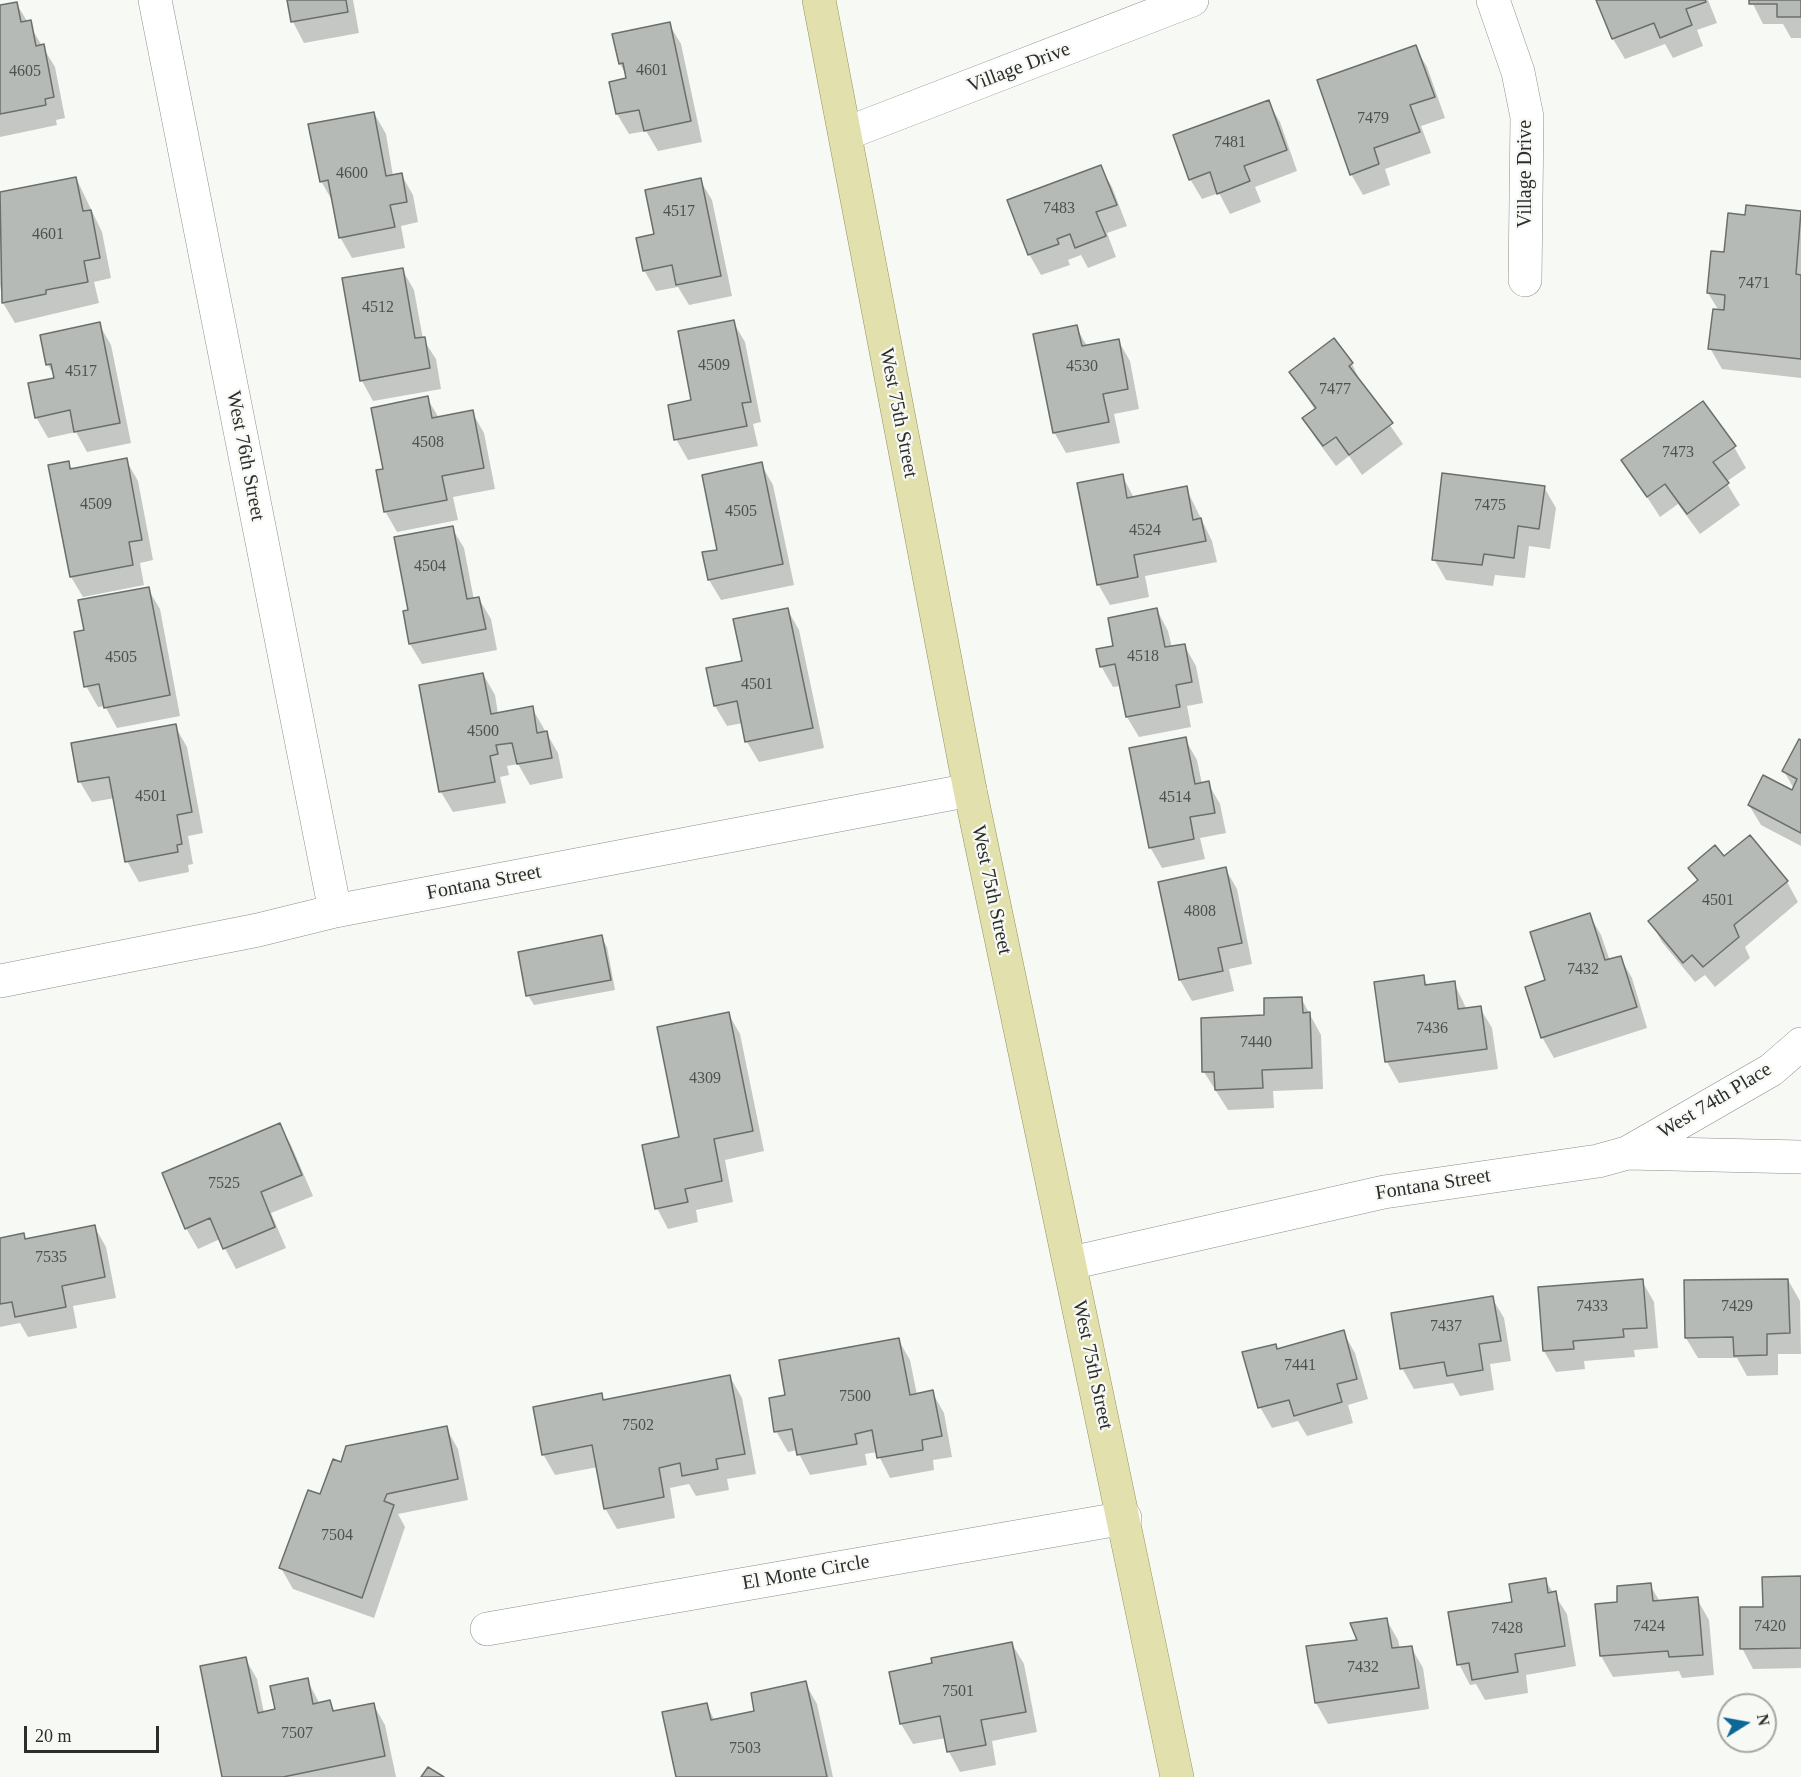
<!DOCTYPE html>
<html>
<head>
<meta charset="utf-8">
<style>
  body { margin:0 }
  #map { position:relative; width:1801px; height:1777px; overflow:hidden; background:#f7f9f5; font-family:"Times New Roman",serif }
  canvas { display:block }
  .north { position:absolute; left:1717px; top:1693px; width:60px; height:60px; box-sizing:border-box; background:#f7f9f5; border:2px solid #a6a8a5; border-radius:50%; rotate:79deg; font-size:16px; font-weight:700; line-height:24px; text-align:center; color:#2d2e2c }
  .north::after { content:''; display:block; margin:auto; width:21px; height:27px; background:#0d6797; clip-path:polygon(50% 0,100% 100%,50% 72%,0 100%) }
  .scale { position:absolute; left:24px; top:1726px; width:135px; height:27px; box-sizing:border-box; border:3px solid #2d2e2c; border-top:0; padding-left:8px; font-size:18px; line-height:21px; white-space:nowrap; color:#2d2e2c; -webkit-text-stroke:4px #f7f9f5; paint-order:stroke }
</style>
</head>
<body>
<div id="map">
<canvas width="1801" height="1777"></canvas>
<div class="north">N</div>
<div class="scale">20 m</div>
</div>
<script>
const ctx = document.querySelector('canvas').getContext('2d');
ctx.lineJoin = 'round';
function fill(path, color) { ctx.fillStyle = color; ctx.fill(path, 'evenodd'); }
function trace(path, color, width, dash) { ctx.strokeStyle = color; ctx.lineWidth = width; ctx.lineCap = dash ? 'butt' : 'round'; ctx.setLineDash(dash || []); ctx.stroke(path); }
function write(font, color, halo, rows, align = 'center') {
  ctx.font = font + ' "Times New Roman",serif'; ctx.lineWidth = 4.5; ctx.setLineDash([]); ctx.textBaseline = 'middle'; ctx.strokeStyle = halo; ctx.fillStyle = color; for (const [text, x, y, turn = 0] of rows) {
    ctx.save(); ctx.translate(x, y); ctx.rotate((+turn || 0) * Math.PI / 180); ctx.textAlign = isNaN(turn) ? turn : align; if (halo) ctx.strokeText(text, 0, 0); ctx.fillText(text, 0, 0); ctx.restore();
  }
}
fill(new Path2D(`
  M288,0H353L359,33L304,43L293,22Z
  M1598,0H1708L1717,23L1697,30L1703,46L1673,58L1665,44L1625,59L1613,39Z
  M1751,0H1801V38H1791L1783,24H1763Z
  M16,3L55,67L65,118L56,120L57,125L0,137V7Z
  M669,24L681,44L702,142L658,151L646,131L629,134L617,114L610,83L628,79L620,64Z
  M1415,47L1427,67L1445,118L1421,126L1431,153L1385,169L1390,185L1363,195L1351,174Z
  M1268,102L1280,122L1297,171L1255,187L1261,202L1230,214L1219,193L1202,199L1190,179Z
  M374,113L386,134L393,176L401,174L413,195L418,222L401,226L405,248L352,258L340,237L333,202L321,181Z
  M1100,167L1112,187L1127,226L1107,233L1116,257L1088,268L1081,255L1068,260L1070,265L1041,275L1029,254Z
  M76,178L102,232L111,278L94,282L99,303L15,323L3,303L0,285V193Z
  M700,180L712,200L732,296L689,305L678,287L656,291L644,270L656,236Z
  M1747,206L1801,212V378L1722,369L1710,348L1719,311L1708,293L1725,254L1746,217Z
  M402,269L414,290L423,339L436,359L441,389L373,401L362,381L343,280Z
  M733,322L745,342L761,422L753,424L758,446L688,460L676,439Z
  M99,324L111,345L131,443L87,452L76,432L48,438L36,417L56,379L48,365Z
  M1076,327L1087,346L1118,340L1130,361L1139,409L1114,414L1120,443L1066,453L1054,432Z
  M1352,364L1362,385L1403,444L1362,475L1349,456L1336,466L1316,439L1304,419L1315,410L1291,372Z
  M427,398L439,418L472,412L484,433L495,489L453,497L458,520L397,532L385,511L384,470Z
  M1734,447L1746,468L1726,482L1740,505L1700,534L1678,504L1660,517L1623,460Z
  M126,460L138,481L153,560L140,563L144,585L83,597L71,577L68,462L73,470Z
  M761,464L773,485L794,585L721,600L709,580Z
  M1122,475L1134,498L1186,488L1212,541L1217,562L1145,576L1149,597L1110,605L1098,584Z
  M1544,487L1556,508L1550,549L1529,546L1525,578L1495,575L1493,586L1446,580L1434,559Z
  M452,528L464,548L474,600L479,599L491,619L497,650L422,664L410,644V612Z
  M148,589L160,609L180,716L117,728L105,706L98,707L86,686V631Z
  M787,609L799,630L824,748L759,762L747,742L743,723L727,726L715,706L708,670L744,662Z
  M1157,610L1168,631L1172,648L1184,645L1196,666L1203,703L1187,706L1191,727L1139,737L1127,717L1121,686L1113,687L1101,666L1115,647Z
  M483,674L495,695L498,714L532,708L558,753L563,778L530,785L518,764L507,766L509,775L500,777L506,803L453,812L441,792Z
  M175,726L187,747L203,833L188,836L193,864L188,865L189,872L139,882L127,861L115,798L92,802L80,782Z
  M1185,739L1197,760L1202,784L1208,783L1220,804L1226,833L1200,838L1205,859L1162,868L1150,847Z
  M1801,742V846L1761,825L1749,805L1792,792L1794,789L1784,771Z
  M1724,858L1787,882L1798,902L1745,947L1750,958L1715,987L1705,975L1695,982L1662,942L1650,921L1698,882L1690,868Z
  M1225,868L1237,889L1252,964L1229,969L1234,991L1192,1001L1180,980L1160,883Z
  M1589,914L1601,935L1610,961L1620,957L1632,978L1647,1028L1554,1058L1542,1037L1547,981Z
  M601,937L607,947L615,990L534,1005L528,995Z
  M1423,977L1428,986L1454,983L1467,1010L1480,1008L1492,1028L1498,1069L1399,1083L1387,1062L1376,983Z
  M1301,998L1321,1035L1323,1089L1273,1091L1274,1108L1228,1110L1204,1072L1266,1017Z
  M728,1013L740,1034L764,1151L725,1160L733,1202L696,1210L698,1222L668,1229L657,1208Z
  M280,1125L291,1145L313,1196L271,1213L286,1248L236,1269L220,1239L198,1249L186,1228Z
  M94,1226L106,1247L116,1298L73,1306L77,1328L28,1337L20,1323L0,1327V1239L23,1235L26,1240Z
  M1788,1280L1800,1301L1801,1354H1778V1375L1747,1376L1737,1358H1698L1686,1338Z
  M1642,1281L1654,1302L1658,1348L1634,1350L1635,1357L1584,1361L1585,1369L1556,1372L1544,1351L1539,1289Z
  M1492,1298L1504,1318L1511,1361L1490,1364L1494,1390L1460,1396L1453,1383L1414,1389L1402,1368Z
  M1343,1332L1355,1353L1368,1399L1348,1405L1353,1423L1307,1436L1298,1421L1272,1428L1260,1407L1275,1345L1278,1350Z
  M898,1339L910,1360L917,1395L932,1392L944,1413L952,1457L933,1460L934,1470L890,1478L877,1452L865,1454L867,1465L810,1475L797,1450L788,1452L776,1431L787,1396Z
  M730,1377L742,1398L756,1474L727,1479L729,1490L696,1496L689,1484L670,1488L675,1518L617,1529L605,1508L598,1467L555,1475L543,1454L601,1395L605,1401Z
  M446,1428L458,1449L468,1500L398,1514L405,1527L374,1618L293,1589L281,1568L342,1464Z
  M1801,1577V1668L1753,1669L1742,1648L1764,1608Z
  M1545,1580L1567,1614L1576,1666L1526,1675L1528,1693L1485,1700L1476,1684L1470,1685L1459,1664L1514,1603Z
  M1650,1585L1660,1602L1697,1599L1709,1620L1714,1675L1682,1678L1679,1671L1613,1677L1601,1656L1596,1605L1619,1603Z
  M1386,1619L1398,1640L1400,1649L1411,1647L1423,1668L1429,1709L1328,1724L1316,1703L1308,1648L1359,1641Z
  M1012,1644L1024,1664L1037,1732L992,1741L996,1765L960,1772L949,1752L946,1738L913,1744L901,1724Z
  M245,1658L257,1679L264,1713L276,1710L307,1680L320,1704L329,1702L335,1712L373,1704L385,1725L396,1777H224Z
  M805,1683L817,1704L833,1777H678L706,1704L715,1721L756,1712Z`), '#0003');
const building = new Path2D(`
  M287,0H346L348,12L291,22Z
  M1596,0H1705L1706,2L1686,9L1692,25L1660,38L1654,23L1612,39Z
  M1749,0H1801V17H1777V4H1749Z
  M17,2L21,22L31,20L36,46L44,44L54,97L45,99L46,105L0,114V5Z
  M670,22L691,121L644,131L639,110L616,114L609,82L626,78L623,63L619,64L612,34Z
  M1416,45L1435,97L1410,105L1420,132L1374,148L1379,164L1350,175L1317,80Z
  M1269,100L1287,150L1244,166L1250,181L1217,194L1210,172L1189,180L1173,135Z
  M374,112L386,176L402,173L407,202L390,205L395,227L339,238L328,180L320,182L308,124Z
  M1101,165L1117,205L1096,212L1106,236L1075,248L1070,234L1057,239L1059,244L1028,255L1007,200Z
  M76,177L83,211L91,210L100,258L84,261L88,282L46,290V294L2,303L0,192Z
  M701,178L721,276L676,285L672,265L643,271L636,238L654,234L645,190Z
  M1746,205L1801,211L1796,274L1801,275V359L1708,349L1713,309L1724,310L1725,295L1707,293L1711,251L1724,252L1728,213L1745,215Z
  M403,268L415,338L425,337L430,368L360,381L342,278Z
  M734,320L751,402L742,403L747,426L674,440L668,405L691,400L678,331Z
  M100,322L120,423L74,432L70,410L35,418L28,383L54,378L51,364L46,365L40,335Z
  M1077,325L1082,346L1119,339L1128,389L1103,394L1109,422L1053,433L1033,334Z
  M1334,338L1353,363L1349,366L1393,423L1349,455L1336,437L1323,446L1302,418L1316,408L1289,372Z
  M428,396L432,418L473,410L484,468L442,476L447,500L384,512L376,470L383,469L371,408Z
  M1703,401L1736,446L1713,462L1729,483L1687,514L1665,484L1647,497L1621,460Z
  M127,458L142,540L129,542L133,565L70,577L48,465L69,461L70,469Z
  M762,462L783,564L708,580L702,552L717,550L702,475Z
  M1442,473L1545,486L1539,529L1518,526L1514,558L1484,554L1482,565L1432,560Z
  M1123,474L1127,498L1187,486L1193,520L1201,518L1206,541L1134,555L1138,577L1097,585L1077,483Z
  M453,526L467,599L479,597L486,629L409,644L403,611L408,610L394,537Z
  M149,587L170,695L104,708L99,684L84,687L74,632L84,630L78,600Z
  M788,608L813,728L745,742L737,701L714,706L706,668L742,661L733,619Z
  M1157,608L1165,647L1185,644L1192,682L1176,685L1180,707L1126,717L1115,664L1100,667L1096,649L1113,646L1108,618Z
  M483,673L491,714L533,706L537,733L547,731L552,758L517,764L512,743L496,745L498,754L490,756L495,782L439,792L419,685Z
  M176,724L192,812L177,815L182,844L177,845L178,852L125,862L109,777L78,782L71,743Z
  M1186,737L1195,784L1209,781L1215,813L1190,817L1194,839L1149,848L1129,748Z
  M1799,739L1801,740V833L1748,805L1763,775L1792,790L1797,779L1782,771Z
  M1750,835L1788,881L1734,925L1739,937L1703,967L1692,955L1683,963L1648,921L1698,880L1688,868L1715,845L1724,856Z
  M1226,867L1242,943L1218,948L1223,971L1179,980L1158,882Z
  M1590,913L1605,960L1621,956L1637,1007L1541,1038L1525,987L1545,980L1530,932Z
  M602,935L611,980L526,996L518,952Z
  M1424,975L1425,985L1455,981L1458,1009L1481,1006L1487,1049L1385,1062L1374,982Z
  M1302,997L1303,1013L1310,1012L1312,1068L1262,1070L1263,1088L1215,1090L1214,1072H1202L1201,1018L1264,1015V998Z
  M729,1012L753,1131L714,1139L722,1181L685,1189L688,1202L655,1209L642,1145L679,1137L657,1027Z
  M280,1123L302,1175L261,1192L275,1227L223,1249L210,1218L185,1229L162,1173Z
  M95,1225L105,1277L62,1286L66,1307L15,1317L12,1302L0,1304V1238L24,1233L25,1239Z
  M1643,1279L1647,1328L1623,1329L1624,1337L1573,1341L1574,1349L1543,1351L1538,1287Z
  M1788,1279L1790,1333L1767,1334V1355L1734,1356L1733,1337L1685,1338L1684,1280Z
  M1493,1296L1501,1341L1479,1344L1483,1370L1447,1376L1444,1362L1400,1369L1391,1313Z
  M1344,1330L1357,1379L1337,1384L1342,1402L1294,1416L1289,1400L1258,1408L1242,1352L1276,1344L1277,1349Z
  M899,1338L910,1395L933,1390L942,1436L922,1440L923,1450L877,1458L872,1430L855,1434L857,1444L797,1455L792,1429L774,1432L769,1398L785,1395L779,1360Z
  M730,1375L745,1454L716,1459L718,1469L682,1476L680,1463L659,1468L664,1497L604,1509L592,1445L542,1455L533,1407L602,1393L603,1400Z
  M447,1426L458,1479L387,1494L384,1501L394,1505L362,1598L279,1568L308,1490L320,1494L333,1459L341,1462L346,1446Z
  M1801,1576V1648L1740,1649V1607H1763L1762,1577Z
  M1546,1578L1548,1593L1556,1591L1565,1646L1515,1654L1518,1672L1472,1680L1469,1663L1457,1665L1448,1612L1512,1602L1509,1584Z
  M1651,1583L1653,1601L1698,1597L1703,1655L1669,1657L1668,1651L1600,1656L1595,1604L1617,1602V1586Z
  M1387,1618L1392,1648L1412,1646L1419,1688L1315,1703L1306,1646L1357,1640L1350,1623Z
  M1012,1642L1026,1712L981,1720L986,1745L947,1752L940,1716L900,1724L889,1672L932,1663L931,1658Z
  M246,1657L258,1713L275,1709L270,1686L308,1678L313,1704L330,1700L333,1711L374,1703L385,1756L283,1777H222L200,1666Z
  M806,1681L827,1777H676L662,1712L707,1703L711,1720L754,1711L751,1693Z
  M428,1767L444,1777H421Z`);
fill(building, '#b6bab7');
trace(building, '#6b6f6c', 1.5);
const minor = new Path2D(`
  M155,0L335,911
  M1493,0L1518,72L1527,117L1525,280
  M845,134L1192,0
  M0,981L258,930L335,911L970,790
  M1627,1153L1771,1070L1801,1044
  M1071,1263L1384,1192L1598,1161L1627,1153L1801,1157
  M487,1629L1125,1518`);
const major = new Path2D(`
  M819,0L970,790L1177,1777`);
trace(minor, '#8c8e8a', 34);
trace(major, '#96955c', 34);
trace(minor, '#fff', 33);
trace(major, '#e2e1ad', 33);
write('16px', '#4f514f', null, [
  ["4601",652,71],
  ["4605",25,72],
  ["7479",1373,119],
  ["7481",1230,143],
  ["4600",352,174],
  ["7483",1059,209],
  ["4517",679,212],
  ["4601",48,235],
  ["7471",1754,284],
  ["4512",378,308],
  ["4509",714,366],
  ["4530",1082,367],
  ["4517",81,372],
  ["7477",1335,390],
  ["4508",428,443],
  ["7473",1678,453],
  ["4509",96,505],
  ["7475",1490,506],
  ["4505",741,512],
  ["4524",1145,531],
  ["4504",430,567],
  ["4518",1143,657],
  ["4505",121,658],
  ["4501",757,685],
  ["4500",483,732],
  ["4501",151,797],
  ["4514",1175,798],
  ["4501",1718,901],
  ["4808",1200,912],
  ["7432",1583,970],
  ["7436",1432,1029],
  ["7440",1256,1043],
  ["4309",705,1079],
  ["7525",224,1184],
  ["7535",51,1258],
  ["7433",1592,1307],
  ["7429",1737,1307],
  ["7437",1446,1327],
  ["7441",1300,1366],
  ["7500",855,1397],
  ["7502",638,1426],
  ["7504",337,1536],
  ["7424",1649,1627],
  ["7420",1770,1627],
  ["7428",1507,1629],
  ["7432",1363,1668],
  ["7501",958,1692],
  ["7507",297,1734],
  ["7503",745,1749]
]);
write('20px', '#2d2e2c', '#f7f9f5', [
  ["Village Drive",1019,68,-21],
  ["Village Drive",1526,174,-90],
  ["West 75th Street",898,413,79],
  ["West 76th Street",245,456,79],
  ["Fontana Street",484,883,-11],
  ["West 75th Street",991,890,78],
  ["West 74th Place",1715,1101,-31],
  ["Fontana Street",1433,1185,-9],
  ["West 75th Street",1092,1365,78],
  ["El Monte Circle",806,1573,-10]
]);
</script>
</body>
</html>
